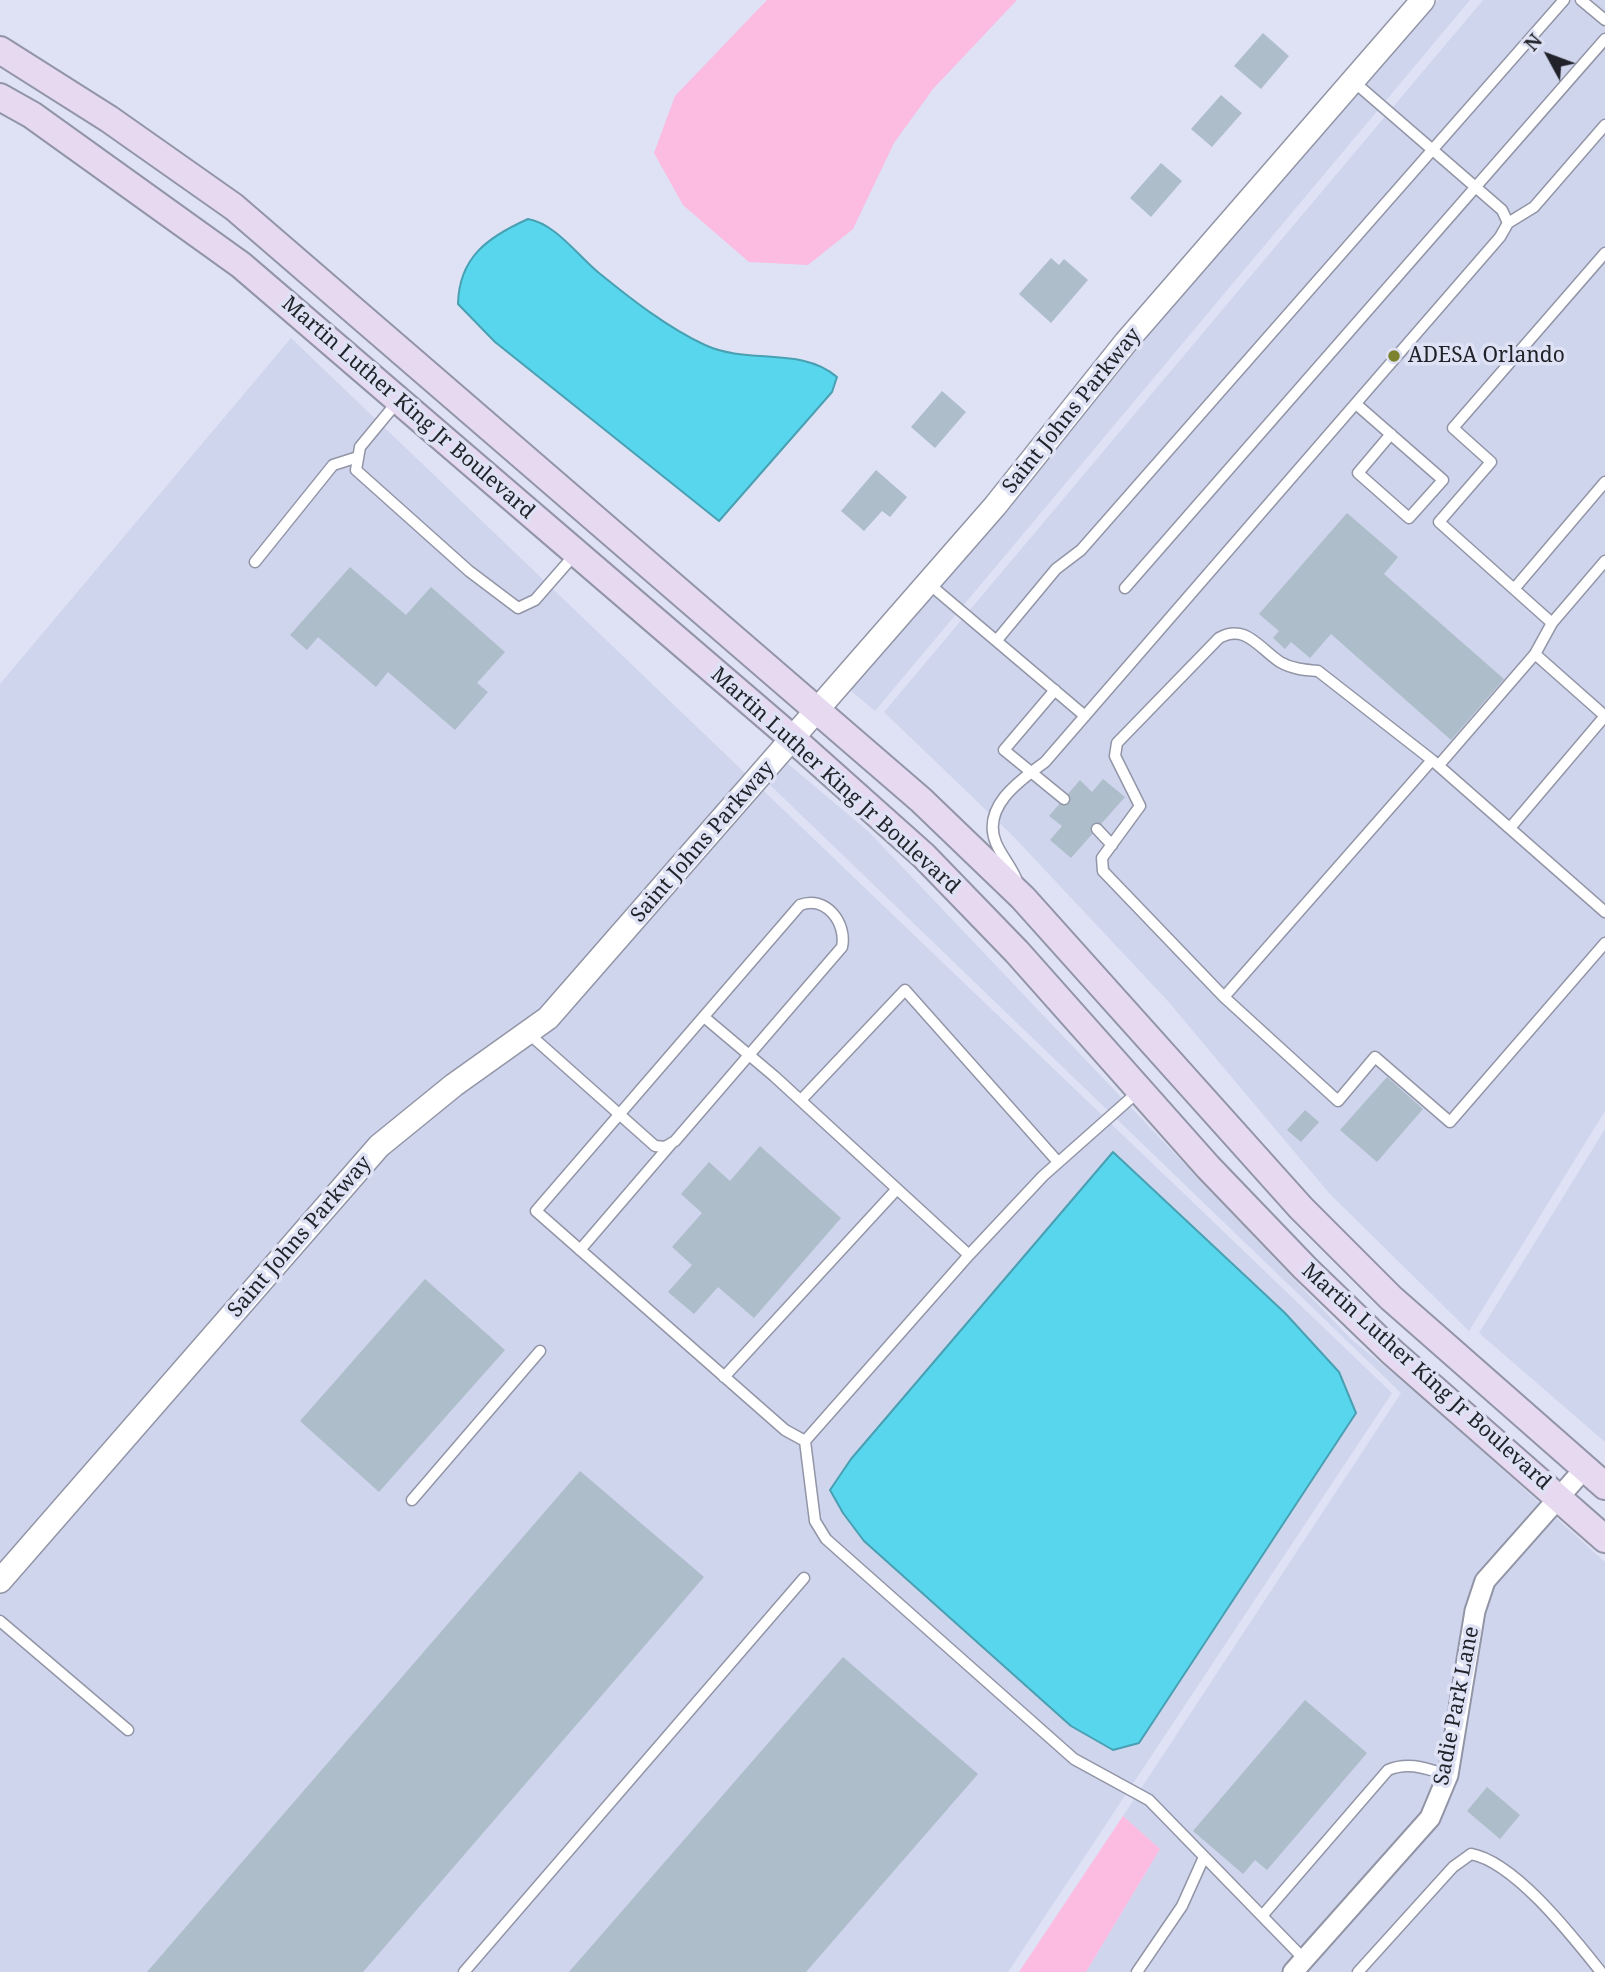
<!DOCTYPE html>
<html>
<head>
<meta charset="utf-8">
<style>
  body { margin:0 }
  #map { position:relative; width:1605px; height:1972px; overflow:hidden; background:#dee2f4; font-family:"Noto Serif",serif }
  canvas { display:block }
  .north { position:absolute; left:1514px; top:21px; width:70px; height:70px; -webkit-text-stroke:5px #dee2f4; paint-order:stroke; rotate:311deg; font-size:19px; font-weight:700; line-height:28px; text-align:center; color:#22232a }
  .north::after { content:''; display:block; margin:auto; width:24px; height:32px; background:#22232a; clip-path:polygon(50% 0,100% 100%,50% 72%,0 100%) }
</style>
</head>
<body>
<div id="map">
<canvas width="1605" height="1972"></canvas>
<div class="north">N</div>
</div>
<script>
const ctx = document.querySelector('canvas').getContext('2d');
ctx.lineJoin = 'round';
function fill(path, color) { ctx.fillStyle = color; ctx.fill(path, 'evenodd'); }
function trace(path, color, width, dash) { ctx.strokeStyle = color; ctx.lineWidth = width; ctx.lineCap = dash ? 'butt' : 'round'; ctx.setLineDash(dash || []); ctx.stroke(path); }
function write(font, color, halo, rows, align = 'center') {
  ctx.font = font + ' "Noto Serif",serif'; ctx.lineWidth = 7; ctx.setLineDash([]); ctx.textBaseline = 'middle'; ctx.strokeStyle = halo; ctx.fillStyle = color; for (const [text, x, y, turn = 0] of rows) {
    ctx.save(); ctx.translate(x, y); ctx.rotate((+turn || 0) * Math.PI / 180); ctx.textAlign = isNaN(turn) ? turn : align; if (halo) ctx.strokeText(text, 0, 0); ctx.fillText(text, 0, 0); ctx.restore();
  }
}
fill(new Path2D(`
  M1438,0H1470L875,711L850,690L1004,513L1134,349Z
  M1483,0H1605V1111L1469,1331L1329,1193L1166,999L1013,836L884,712Z
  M291,338L1392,1393L1008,1972H0V684Z
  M787,763L869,832L1350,1338L1429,1403L1605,1562V1972H1086L1160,1849L1123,1816L1401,1393L769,784Z
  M1605,1129V1442L1479,1333Z`), '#d0d5ee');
fill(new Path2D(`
  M767,0H1017L933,89L894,143L853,229L808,265L749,262L683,205L654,153L675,96Z
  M1123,1816L1160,1849L1086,1972H1019Z`), '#fcbbe1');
const water = new Path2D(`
  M528,219C556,224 577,255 599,273C631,299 668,328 705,345C748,365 801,346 837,377L832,392L719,521L495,342L458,304C459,257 488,237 528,219Z
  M1113,1152L1285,1313L1339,1372L1356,1413L1139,1743L1113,1750L1071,1726L864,1541L843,1513L830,1490L851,1459Z`);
fill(water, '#58d6ed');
trace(water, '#48a0b2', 2);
fill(new Path2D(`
  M1263,33L1289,56L1261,89L1234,66Z
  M1221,95L1242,113L1212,147L1191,129Z
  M1161,163L1182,181L1151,217L1130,198Z
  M1051,258L1059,265L1064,259L1088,280L1051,323L1019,294Z
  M942,391L966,412L935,448L911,427Z
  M876,470L907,497L890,517L882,511L864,531L841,511Z
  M1347,513L1398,557L1384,574L1504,679L1451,740L1331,634L1310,658L1291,642L1285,649L1273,638L1279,631L1259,614Z
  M350,567L406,615L431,587L505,652L477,683L488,692L455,730L388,672L376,687L318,637L307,650L290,635Z
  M1103,779L1125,797L1071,858L1050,840L1062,826L1049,816L1080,780L1092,792Z
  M1387,1077L1423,1109L1377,1162L1340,1130Z
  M1305,1110L1319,1122L1301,1142L1287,1130Z
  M760,1146L841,1218L754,1318L718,1287L694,1314L668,1292L692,1265L672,1247L702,1213L681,1194L709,1162L730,1181Z
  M425,1279L505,1350L379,1492L300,1421Z
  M580,1471L704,1577L363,1972H147Z
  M843,1657L978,1774L806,1972H569Z
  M1305,1700L1367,1753L1267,1870L1255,1860L1243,1874L1193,1831Z
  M1487,1787L1520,1815L1500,1839L1467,1811Z`), '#adbdca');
const service = new Path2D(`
  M1581,0L1605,20
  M1508,223L1534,207L1605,125
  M1605,253L1453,428L1491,462L1439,522L1552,623L1605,561
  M398,401L360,447L356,470L469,571L518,608L535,600L576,553
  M1356,404L1443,480L1409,518L1358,473L1391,434
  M255,562L333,465L358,457
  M928,583L1085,716
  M1125,588L1605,39
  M1514,589L1605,482
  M1552,623L1535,654L1605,716
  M997,640L1056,569L1081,550L1564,0
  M1055,690L1004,750L1064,799
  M1439,765L1535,654
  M1510,828L1605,716
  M1097,829L1112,845
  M1017,881C1012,867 1002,857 996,843C981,807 1020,780 1045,762L1500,237L1508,223L1502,210L1353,81
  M1605,912L1432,760L1224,997L1338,1101L1375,1057L1450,1122L1605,943
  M1224,997L1103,871L1102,858L1140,806L1115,756L1117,743L1219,638C1245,623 1259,648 1280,662C1292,669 1305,670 1318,671L1432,760
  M528,1033L655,1146L665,1147L675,1141L842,947C847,923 826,895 800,905L536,1211L785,1430L805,1441L969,1255L774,1076L704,1017
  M801,1100L905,990L1058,1162
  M580,1250L671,1144
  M969,1255L1043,1176L1140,1090
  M724,1377L897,1189
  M805,1441L815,1521L826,1539L1074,1759L1149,1800L1304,1959
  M412,1500L540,1351
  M0,1621L128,1730
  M1262,1916L1388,1770C1409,1761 1427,1769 1448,1775
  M464,1972L804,1578
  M1137,1972L1182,1906L1204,1857
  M1358,1972L1453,1867L1471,1854C1515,1862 1573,1937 1601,1972`);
const minor = new Path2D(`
  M1293,1972L1430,1818L1448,1775L1475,1611L1485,1581L1585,1468`);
const tertiary = new Path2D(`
  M0,1581L379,1146L454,1085L548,1018L995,506L1126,342L1423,0`);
const secondary = new Path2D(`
  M0,50L109,119L234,207L921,800L1023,898L1301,1208L1391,1298L1605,1486
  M0,97L32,115L241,265L793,739L924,856L1017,952L1208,1167L1305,1268L1392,1352L1605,1539`);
trace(service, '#9295a6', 13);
trace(minor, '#9295a6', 23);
trace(tertiary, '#9295a6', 26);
trace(secondary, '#9295a6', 30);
trace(service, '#fff', 10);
trace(minor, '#fff', 19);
trace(tertiary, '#fff', 23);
trace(secondary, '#e6d9f0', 26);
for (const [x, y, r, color] of [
  [1394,356,7,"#7c822d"]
]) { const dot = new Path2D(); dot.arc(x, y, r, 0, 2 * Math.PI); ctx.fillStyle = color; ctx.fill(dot); trace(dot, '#dee2f4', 2.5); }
write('21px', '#22232a', '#dee2f4', [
  ["ADESA Orlando",1408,356]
], 'left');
write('21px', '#22232a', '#dee2f4', [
  ["Martin Luther King Jr Boulevard",408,408,41],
  ["Saint Johns Parkway",1072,411,-51],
  ["Martin Luther King Jr Boulevard",835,781,42],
  ["Saint Johns Parkway",703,842,-49],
  ["Saint Johns Parkway",300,1237,-49],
  ["Martin Luther King Jr Boulevard",1426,1377,42],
  ["Sadie Park Lane",1457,1706,-79]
]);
</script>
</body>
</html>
